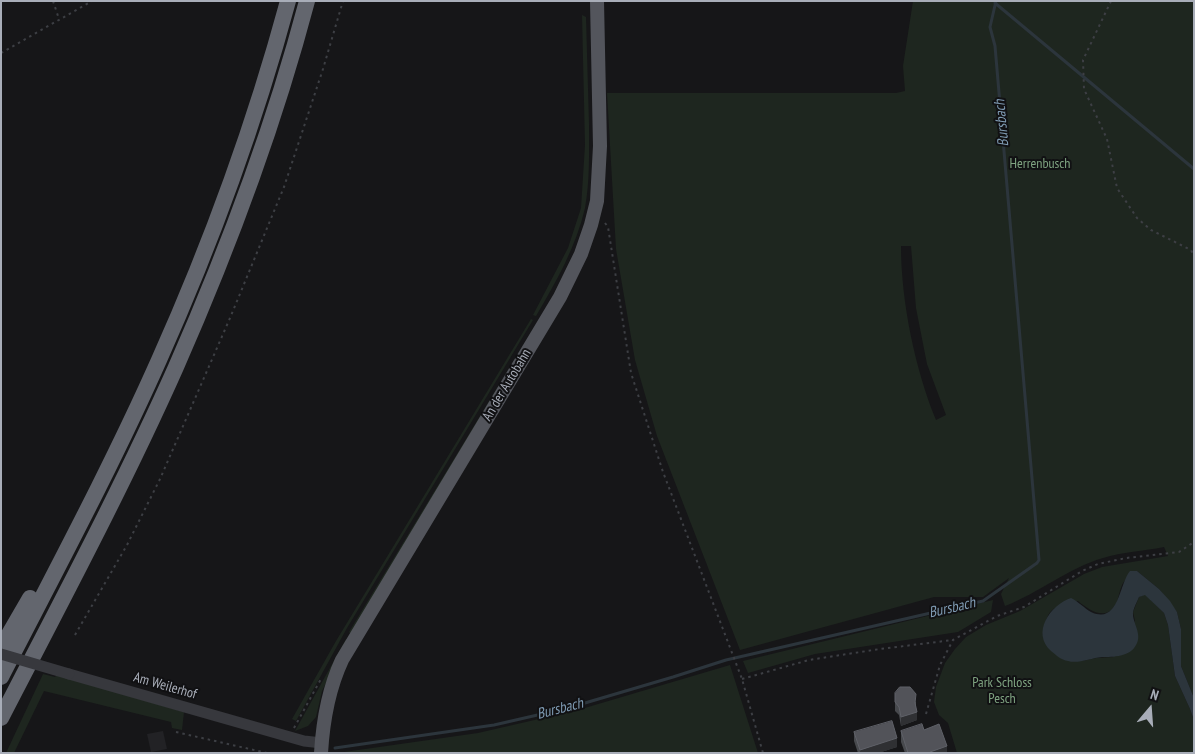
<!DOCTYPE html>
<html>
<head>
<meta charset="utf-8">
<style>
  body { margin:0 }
  #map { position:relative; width:1195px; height:754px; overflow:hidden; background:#161618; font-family:"PT Sans Narrow",sans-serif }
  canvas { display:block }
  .frame { position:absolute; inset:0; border:2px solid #a8adb8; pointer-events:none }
  .north { position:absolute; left:1125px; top:684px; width:50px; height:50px; -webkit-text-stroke:4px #111113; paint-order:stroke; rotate:18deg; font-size:14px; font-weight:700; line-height:20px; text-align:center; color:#a8adb8 }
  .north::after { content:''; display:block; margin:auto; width:18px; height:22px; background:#a8adb8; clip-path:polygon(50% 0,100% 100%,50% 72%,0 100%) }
</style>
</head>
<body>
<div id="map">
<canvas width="1195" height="754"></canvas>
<div class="frame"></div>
<div class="north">N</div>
</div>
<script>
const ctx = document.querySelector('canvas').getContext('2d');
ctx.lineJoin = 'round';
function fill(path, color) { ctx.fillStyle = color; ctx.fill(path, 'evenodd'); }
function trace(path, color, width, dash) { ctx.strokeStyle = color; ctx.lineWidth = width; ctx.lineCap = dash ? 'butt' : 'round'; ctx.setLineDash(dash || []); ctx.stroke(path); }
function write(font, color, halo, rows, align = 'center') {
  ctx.font = font + ' "PT Sans Narrow",sans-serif'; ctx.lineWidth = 4; ctx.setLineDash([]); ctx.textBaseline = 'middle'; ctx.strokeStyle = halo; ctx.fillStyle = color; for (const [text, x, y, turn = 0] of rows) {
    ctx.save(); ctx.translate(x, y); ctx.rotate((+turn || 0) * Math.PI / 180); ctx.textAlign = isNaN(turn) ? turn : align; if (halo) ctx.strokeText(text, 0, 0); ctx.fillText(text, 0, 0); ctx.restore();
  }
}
fill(new Path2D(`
  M163,731L167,749L151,752L147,734Z`), '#222225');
fill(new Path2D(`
  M913,1H1194V698L1181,666V629L1177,612L1159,589L1137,571C1132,575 1125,579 1122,585C1119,591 1119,598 1116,604C1106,622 1089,610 1078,601C1054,607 1048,606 1043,633L1082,661L1096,658L1113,657L1135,621L1133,612L1139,597L1145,594L1164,613L1168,625L1175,676L1190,709L1194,720V753H957L948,723L939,715L934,702L936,687L945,663L955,649L966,637L986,625L1020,611L1084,574L1102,567L1168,556L1164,547C1144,551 1122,552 1103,558C1068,568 1039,593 1005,606L1001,594L1009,578L983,597H934L740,650L657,436L635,360L616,249L607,93H896L905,91L903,66ZM901,246H911L916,308L927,364L946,415L936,420C915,369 901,301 901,246Z
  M582,15L586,17C587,53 588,89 589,124C589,152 590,181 585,208C576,247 556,282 536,316L533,315L568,248L581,208L585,145Z
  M531,319L533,320L347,628L296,721L292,719L336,641Z
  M537,322L351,634L349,632Z
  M993,600L991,612L958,632L815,654L748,673L743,661Z
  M346,639L348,640L322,691L316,717L308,726L295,731Z
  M730,665L758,753H337L478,733L578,710Z
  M43,674L55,677L57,675L184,712L182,730L172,728L171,722L44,691L14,753H6Z`), '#1e261f');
fill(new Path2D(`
  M1130,571H1137L1159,589L1170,601L1177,612L1181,629V666L1194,698V720L1190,709L1175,676L1168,625L1164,613L1145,595L1139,597C1137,602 1134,607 1133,612C1132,623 1143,634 1136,645C1130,657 1113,657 1102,657C1091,658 1078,664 1068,661C1061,660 1056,655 1051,651C1031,633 1050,605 1071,598C1079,602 1084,608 1091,612C1119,625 1119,584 1130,571Z`), '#2c353c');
trace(new Path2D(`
  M995,3L1194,169
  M335,748L494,725L568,708L673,677L726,660L983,601L1037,563L1039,560L995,46L990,27L996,1`), '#2c353c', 3);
trace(new Path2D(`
  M53,1L59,19
  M1111,1L1083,60L1084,89L1107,139L1117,188L1137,218L1151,230L1191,250L1194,256
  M1,53L92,1
  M605,223L608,227L631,373L663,472L742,679L763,753
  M75,635L127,545L160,479L230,318L284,187L323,69L343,1
  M742,679L809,660L880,649L953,640
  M926,714L940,665L953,640L997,616L1024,607L1082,571L1098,564L1126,558L1179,552L1194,542
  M294,728L322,677
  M176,732L267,753`), '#3d3f44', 2, [2.5, 4]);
trace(new Path2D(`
  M69,674L304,741L322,743`), '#37383d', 11);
trace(new Path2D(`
  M321,753C323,720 328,690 342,660L560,297L581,254L591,225L597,201L600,146L597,1`), '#53555c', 14);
trace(new Path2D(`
  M1,648L30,598
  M1,677C55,572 111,468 159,360C211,244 255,123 288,1
  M1,718C61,602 123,486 176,367C228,249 274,126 307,1`), '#63666e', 16);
trace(new Path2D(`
  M1,654L69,674`), '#37383d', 11);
fill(new Path2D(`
  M895,693L916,702V707L917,720L901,726L899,715L895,711Z
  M924,730L947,753H905L901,742V731Z
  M854,732L897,747L878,753H858L854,741Z`), '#47494d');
fill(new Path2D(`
  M917,712V720L901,726V717Z
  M897,738V747L878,753H860V750Z
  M947,746V753H930V752Z`), '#2f3033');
const building = new Path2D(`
  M900,687H910L916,694L915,703L917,712L901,717L899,707L895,702V693Z
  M892,721L897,738L860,750L854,732Z
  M922,724L924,730L939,724L947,746L930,752V753H908L901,731Z`);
fill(building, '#525359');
trace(building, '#5f6168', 1);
write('14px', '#7fa381', '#111113', [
  ["Herrenbusch",1040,164],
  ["Park Schloss",1002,683],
  ["Pesch",1002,699]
]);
write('14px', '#a8adb8', '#111113', [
  ["An der Autobahn",507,385,-59],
  ["Am Weilerhof",165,686,16]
]);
write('italic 15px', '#7f9bb3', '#111113', [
  ["Bursbach",1002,123,-95],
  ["Bursbach",952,608,-13],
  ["Bursbach",560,709,-14]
]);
</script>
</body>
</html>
